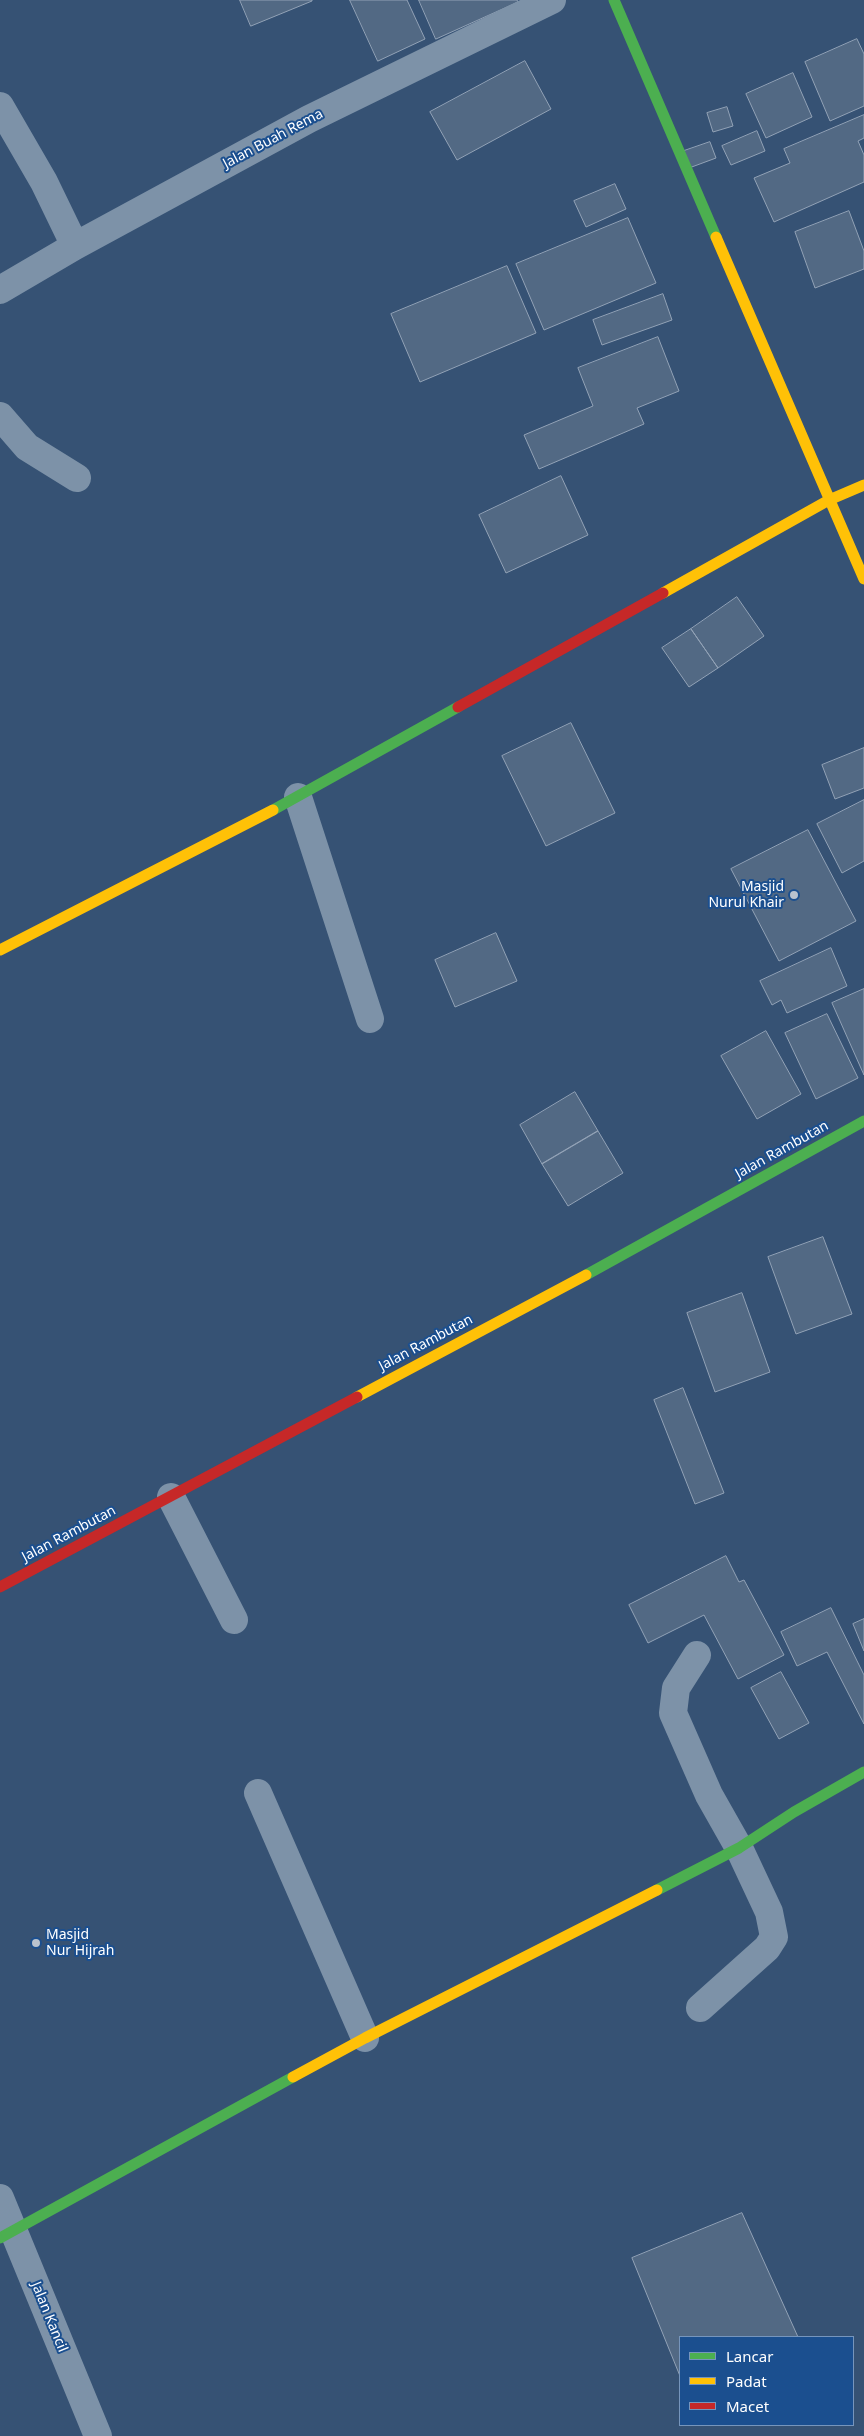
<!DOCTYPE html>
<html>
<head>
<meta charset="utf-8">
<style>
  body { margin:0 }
  #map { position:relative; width:864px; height:2436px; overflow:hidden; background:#365274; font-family:"Noto Sans",sans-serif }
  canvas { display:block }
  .legend { position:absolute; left:679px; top:2336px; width:175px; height:90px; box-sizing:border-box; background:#1b4f8f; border:1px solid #7695bc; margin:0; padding:6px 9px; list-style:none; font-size:15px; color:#fff }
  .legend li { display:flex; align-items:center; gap:10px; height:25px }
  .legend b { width:25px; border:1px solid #7695bc }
</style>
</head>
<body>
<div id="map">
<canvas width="864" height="2436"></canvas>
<ul class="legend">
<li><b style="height:6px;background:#4caf50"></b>Lancar</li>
<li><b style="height:6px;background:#ffc107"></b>Padat</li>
<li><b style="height:6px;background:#c62828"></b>Macet</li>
</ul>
</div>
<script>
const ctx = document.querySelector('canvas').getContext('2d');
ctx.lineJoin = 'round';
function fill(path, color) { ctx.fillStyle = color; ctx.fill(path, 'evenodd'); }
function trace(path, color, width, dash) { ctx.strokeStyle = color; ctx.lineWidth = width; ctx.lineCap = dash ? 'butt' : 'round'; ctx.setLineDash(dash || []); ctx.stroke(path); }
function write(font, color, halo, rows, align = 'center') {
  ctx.font = font + ' "Noto Sans",sans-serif'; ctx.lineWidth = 4; ctx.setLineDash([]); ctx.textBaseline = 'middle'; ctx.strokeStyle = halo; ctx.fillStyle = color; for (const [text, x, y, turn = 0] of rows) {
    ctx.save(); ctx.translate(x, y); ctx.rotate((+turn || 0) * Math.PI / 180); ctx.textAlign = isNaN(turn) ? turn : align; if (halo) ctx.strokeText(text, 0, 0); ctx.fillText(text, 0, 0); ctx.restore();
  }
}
const building = new Path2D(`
  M240,0H312V1L251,26Z
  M350,0H407L425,39L378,61Z
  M419,0H517L518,2L436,39Z
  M857,39L864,54V106L830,121L805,62Z
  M525,61L551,109L457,160L430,112Z
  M793,73L812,117L766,138L746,94Z
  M727,107L733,126L713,132L707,113Z
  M864,115V138L858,141L864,155V182L774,222L754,178L790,163L784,149Z
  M757,131L765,151L731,165L722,146Z
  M710,142L716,158L689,168L684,151Z
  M615,184L626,209L586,227L574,201Z
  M849,211L864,251V269L815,288L795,232Z
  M628,218L656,283L544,330L516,264Z
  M507,266L536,333L420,382L391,314Z
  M663,294L672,320L602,345L593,320Z
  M658,337L679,391L637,408L644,424L539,469L524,435L593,406L578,368Z
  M561,476L588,535L506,573L479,515Z
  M737,597L764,636L718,668L691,629Z
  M691,629L718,668L689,687L662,648Z
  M571,723L615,813L546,846L502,756Z
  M864,748V788L835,799L822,765Z
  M864,800V861L842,873L817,824Z
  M808,830L856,921L779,961L731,869Z
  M496,933L517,981L455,1007L435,960Z
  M831,948L847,986L787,1013L781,1000L772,1005L760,981Z
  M864,989V1075L832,1003Z
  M827,1014L858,1078L816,1099L785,1033Z
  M766,1031L801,1094L757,1119L721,1056Z
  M575,1092L598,1131L542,1164L520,1125Z
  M598,1131L623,1173L568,1206L542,1164Z
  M823,1237L852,1314L796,1334L768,1257Z
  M742,1293L770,1372L715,1392L687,1313Z
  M683,1388L724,1493L695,1504L654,1400Z
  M726,1556L739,1582L744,1580L784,1655L738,1679L704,1615L648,1643L629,1605Z
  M831,1608L864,1675V1724L827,1652L797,1666L781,1632Z
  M864,1619V1651L853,1624Z
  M781,1672L809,1723L779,1739L751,1688Z
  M742,2213L798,2337H680V2376L632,2258Z`);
fill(building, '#526984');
trace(building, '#92a2b6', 1);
trace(new Path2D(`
  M0,106L44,182L75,246
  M0,290L75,246L309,119L552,0
  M0,416L27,447L77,478
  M298,797L370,1019
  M171,1497L234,1620
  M697,1655L676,1688L673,1713L709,1795L739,1848L769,1912L774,1937L767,1948L700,2008
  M258,1793L365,2038
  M0,2198L98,2436`), '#7d92a8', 28);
trace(new Path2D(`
  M614,0L716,237
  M273,810L458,707
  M586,1275L864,1121
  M657,1890L739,1848L794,1812L864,1772
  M0,2238L293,2077`), '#4caf50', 11);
trace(new Path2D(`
  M716,237L864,579
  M663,593L829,500L864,485
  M0,950L273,810
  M357,1397L586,1275
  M293,2077L365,2038L657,1890`), '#ffc107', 11);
trace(new Path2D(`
  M458,707L663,593
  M0,1587L357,1397`), '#c62828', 11);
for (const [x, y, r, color] of [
  [794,895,5,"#b9c2ce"],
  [36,1943,5,"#b9c2ce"]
]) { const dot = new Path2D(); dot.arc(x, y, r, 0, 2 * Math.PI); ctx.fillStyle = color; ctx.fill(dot); trace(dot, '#1b4f8f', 2); }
write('14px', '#fff', '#1b4f8f', [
  ["Jalan Buah Rema",273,139,-28],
  ["Jalan Rambutan",782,1150,-29],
  ["Jalan Rambutan",426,1343,-28],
  ["Jalan Rambutan",69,1534,-28],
  ["Jalan Kancil",49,2317,68]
]);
write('14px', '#fff', '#1b4f8f', [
  ["Masjid",784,887],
  ["Nurul Khair",784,903],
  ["Masjid",46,1935,"left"],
  ["Nur Hijrah",46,1951,"left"]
], 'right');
</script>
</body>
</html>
